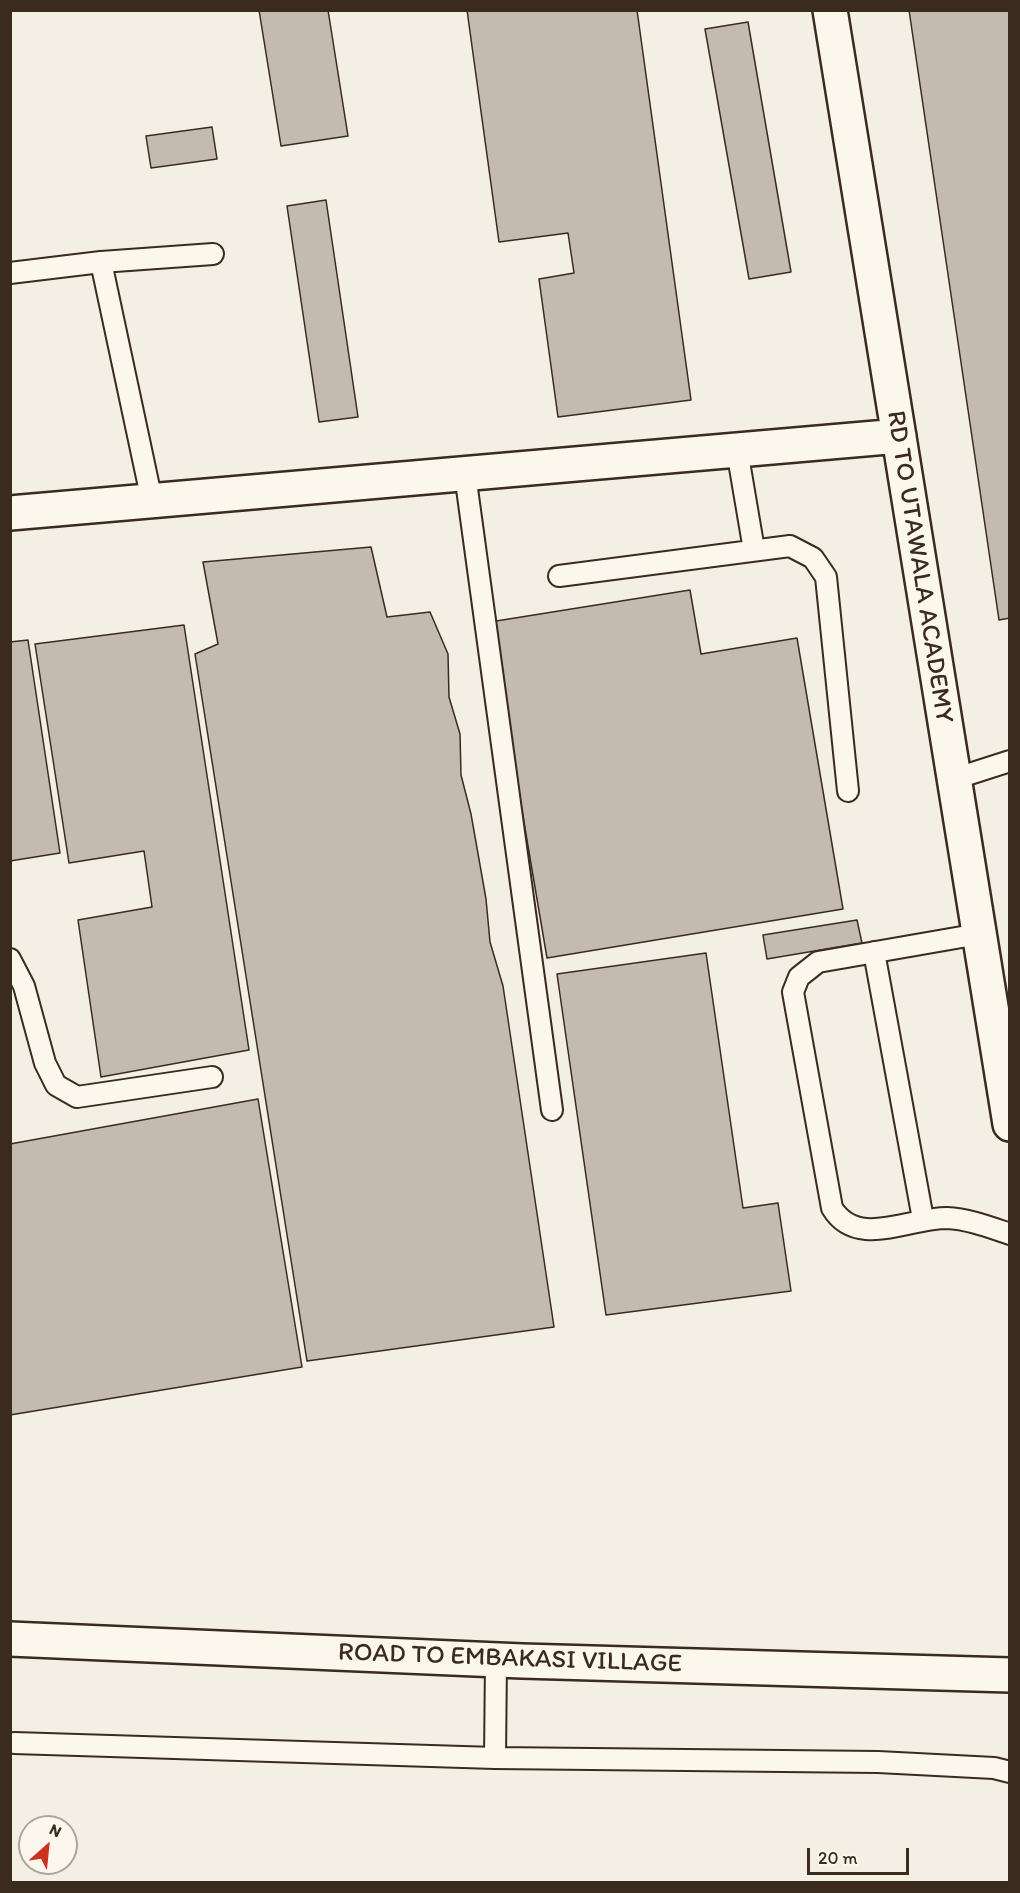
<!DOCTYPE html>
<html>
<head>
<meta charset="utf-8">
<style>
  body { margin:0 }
  #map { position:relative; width:1020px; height:1893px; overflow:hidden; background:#f3efe4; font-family:Itim,sans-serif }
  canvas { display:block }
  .frame { position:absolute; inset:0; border:12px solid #3b2a1e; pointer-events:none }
  .north { position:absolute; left:18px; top:1815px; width:60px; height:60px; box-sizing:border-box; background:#fbf7ec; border:2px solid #aea59a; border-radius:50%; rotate:27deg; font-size:16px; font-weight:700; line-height:24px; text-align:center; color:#3b2a1e }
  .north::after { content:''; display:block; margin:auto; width:21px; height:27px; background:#c8321e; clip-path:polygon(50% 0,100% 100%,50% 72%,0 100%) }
  .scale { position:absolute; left:807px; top:1848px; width:102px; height:27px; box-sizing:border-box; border:3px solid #3b2a1e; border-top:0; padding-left:8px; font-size:18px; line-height:21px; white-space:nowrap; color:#3b2a1e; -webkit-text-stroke:4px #fbf7ec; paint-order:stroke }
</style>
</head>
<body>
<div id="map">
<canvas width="1020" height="1893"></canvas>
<div class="frame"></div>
<div class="north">N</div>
<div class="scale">20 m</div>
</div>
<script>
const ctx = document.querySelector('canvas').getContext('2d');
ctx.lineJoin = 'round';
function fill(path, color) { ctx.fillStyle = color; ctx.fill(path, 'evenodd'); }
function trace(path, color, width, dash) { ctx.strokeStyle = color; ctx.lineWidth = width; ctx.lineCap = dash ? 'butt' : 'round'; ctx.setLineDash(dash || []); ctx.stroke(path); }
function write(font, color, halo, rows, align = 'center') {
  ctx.font = font + ' Itim,sans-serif'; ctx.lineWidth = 5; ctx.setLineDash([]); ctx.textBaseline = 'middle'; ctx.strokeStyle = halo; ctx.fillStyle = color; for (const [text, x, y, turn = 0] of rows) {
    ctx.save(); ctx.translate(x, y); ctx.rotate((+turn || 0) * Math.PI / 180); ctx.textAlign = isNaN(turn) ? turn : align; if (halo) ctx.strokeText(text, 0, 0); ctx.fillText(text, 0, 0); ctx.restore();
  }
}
const building = new Path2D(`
  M259,10H328L348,136L281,146Z
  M467,10H637L691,400L558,417L539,279L574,273L568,233L499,242Z
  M909,10H1010V618L999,620Z
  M748,22L791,272L749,279L705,29Z
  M212,127L217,159L151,168L146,136Z
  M326,200L358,417L319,422L287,206Z
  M371,547L387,617L430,612L448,654L449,697L460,734L461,775L471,814L486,899L490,942L503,986L554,1327L307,1361L195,654L218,644L203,562Z
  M690,590L701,654L797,638L843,909L547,958L490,622Z
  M184,625L249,1050L101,1077L78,920L152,907L144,851L69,863L35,644Z
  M28,640L60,853L10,861V642Z
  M857,920L862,943L767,959L763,935Z
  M706,953L743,1208L778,1203L791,1291L606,1315L557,974Z
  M258,1099L302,1367L10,1415V1144Z`);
fill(building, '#c3bbb0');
trace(building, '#3b2a1e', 1.5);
const lane = new Path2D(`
  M101,262L213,254
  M10,273L101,262L152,501
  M737,450L754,550
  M465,474L552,1110
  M559,576L790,546L813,558L826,577L848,791
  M954,779L1010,761
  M979,934L818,962L799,977L793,992L832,1208C857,1249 908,1218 947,1218C968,1219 989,1227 1010,1234
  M874,952L923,1219
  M10,959L24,986L45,1063L56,1085L77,1097L212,1077
  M14,1743L495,1758L878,1762L994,1768L1010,1772
  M495,1758L496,1660`);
const street = new Path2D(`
  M830,10L1010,1124
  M10,513L899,436
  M10,1639L522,1661L1010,1675`);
trace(lane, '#3b2a1e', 24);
trace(street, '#3b2a1e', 38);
trace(lane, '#fbf7ec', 20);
trace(street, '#fbf7ec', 33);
write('26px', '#3b2a1e', '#fbf7ec', [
  ["RD TO UTAWALA ACADEMY",919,567,81],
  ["ROAD TO EMBAKASI VILLAGE",510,1659,2]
]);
</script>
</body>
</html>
